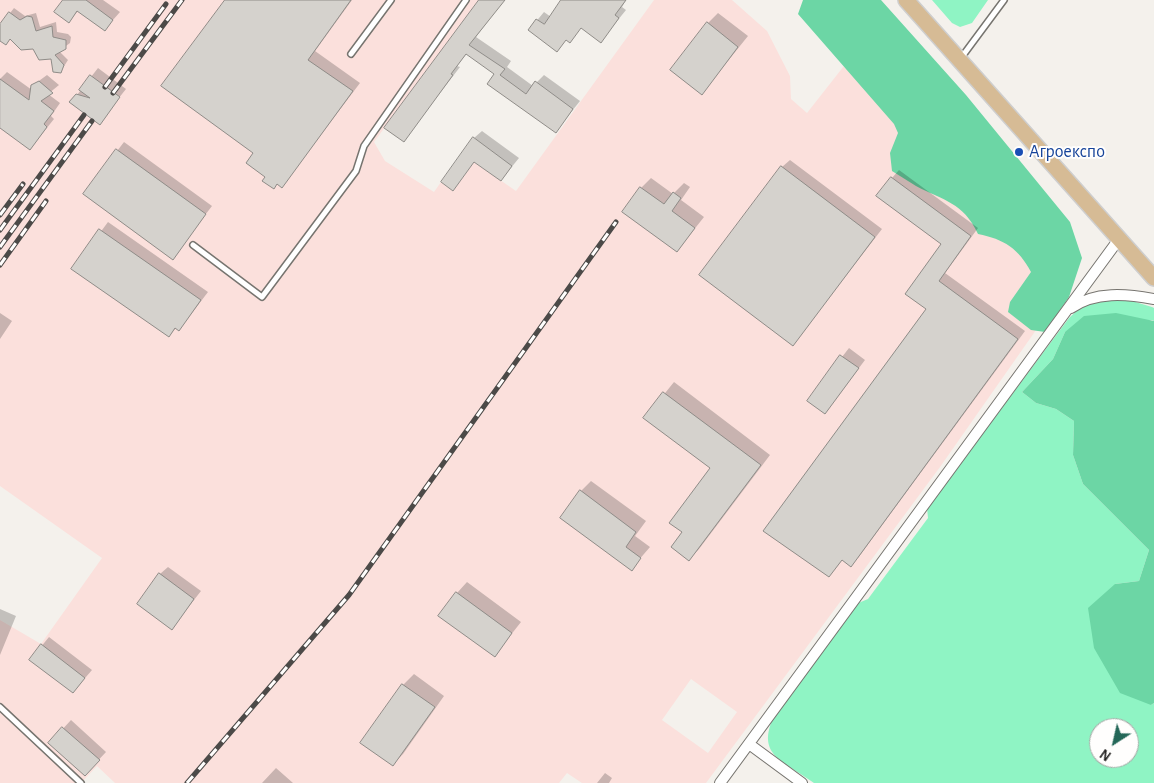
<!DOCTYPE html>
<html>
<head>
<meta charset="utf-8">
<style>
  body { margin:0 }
  #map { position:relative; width:1154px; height:783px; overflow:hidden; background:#f4f1ec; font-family:"Alegreya Sans",sans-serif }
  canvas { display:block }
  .north { position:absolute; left:1089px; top:718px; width:50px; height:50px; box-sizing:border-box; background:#fffefd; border:1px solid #a6a5a4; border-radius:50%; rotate:215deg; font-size:14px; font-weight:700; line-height:20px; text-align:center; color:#211f1e }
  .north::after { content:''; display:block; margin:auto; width:18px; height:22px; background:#246758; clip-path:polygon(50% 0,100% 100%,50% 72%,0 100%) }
</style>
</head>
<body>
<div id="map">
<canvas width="1154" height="783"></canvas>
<div class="north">N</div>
</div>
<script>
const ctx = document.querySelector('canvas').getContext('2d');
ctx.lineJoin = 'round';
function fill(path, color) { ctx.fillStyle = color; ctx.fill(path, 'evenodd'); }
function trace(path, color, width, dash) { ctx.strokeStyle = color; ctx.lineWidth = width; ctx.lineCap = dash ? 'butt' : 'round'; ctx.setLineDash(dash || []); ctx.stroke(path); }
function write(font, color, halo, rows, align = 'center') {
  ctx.font = font + ' "Alegreya Sans",sans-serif'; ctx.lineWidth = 4; ctx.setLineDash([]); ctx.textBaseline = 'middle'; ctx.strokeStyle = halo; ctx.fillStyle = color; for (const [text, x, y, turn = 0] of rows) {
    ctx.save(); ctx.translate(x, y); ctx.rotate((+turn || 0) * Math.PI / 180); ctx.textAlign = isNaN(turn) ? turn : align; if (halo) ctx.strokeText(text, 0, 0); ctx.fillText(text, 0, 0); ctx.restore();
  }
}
fill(new Path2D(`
  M0,0H479L374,142L385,161L434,192L441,182L453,191L474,162L516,191L654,0H732L767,31L790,76L791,99L807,113L851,57L1062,293L940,467L706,783H582L567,773L559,783H115L97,766L81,783H0V620L41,644L102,558L0,486ZM691,679L737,712L708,753L662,720Z`), '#fbe0dc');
fill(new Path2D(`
  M932,0H988L972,23L960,27L952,23Z
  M1111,300L1132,301L1152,307L1154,308V321L1152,320L1065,332L1053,359L1022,392L1036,403L1056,409L1074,421L1073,455L1083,484L1149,550L1139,581L1115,584L1151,705L1154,703V783H814C781,759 753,755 777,710L856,604L868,599L928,518L927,508L1069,318L1082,306ZM1099,728H1129V758H1099Z`), '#8ff4c4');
fill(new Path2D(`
  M803,0H881L966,95L1070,222L1082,258L1069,297L1045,332L1031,330L1008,312L1010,302L1031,272C1019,249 1004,239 978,234C963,202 944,201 916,186C908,181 900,176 892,171L890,153L898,133L894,124L798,14Z
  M1116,313L1154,321V703L1151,705L1120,693L1094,648L1088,608L1115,584L1139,581L1149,550L1083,484L1073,455L1074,421L1056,409L1036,403L1022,392L1053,359L1065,332L1084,316Z`), '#6cd6a5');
fill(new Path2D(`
  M65,0H103L120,12L105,29L78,11L69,21Z
  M226,0H352L315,51L360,83L282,186L278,183L273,188L254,153Z
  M481,0H504L476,37L511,61L507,67L533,86L544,75L580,101L556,131L496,74L467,53L457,66L460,67L403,141Z
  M562,0H626L622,7L626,10L601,41L582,27L569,41L567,39L557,50L529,30L544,12L551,17Z
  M14,8L25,16L36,13L40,27L56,22L57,32L68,34L71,37L70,43L59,51L68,60L61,71L52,58L42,59L37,56L34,48L11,38L0,39V26Z
  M718,13L748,36L702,93L708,23Z
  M98,68L126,89L99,123L77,95Z
  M7,72L32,90V86L47,75L59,85L48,94L60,103L51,116L54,119L30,149L0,127V79Z
  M482,131L519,158L501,180L475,161L452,189L474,138Z
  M124,142L212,206L172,258L84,194Z
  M790,160L882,229L793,344L782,167Z
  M899,170L978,228L945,273L1025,331L858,558L843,559L829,576L928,309L943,244L892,178Z
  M651,178L673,194L684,183L690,187L681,200L704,217L677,251L641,188Z
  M108,222L208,292L179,330L176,328L169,336L73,269Z
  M0,313L12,321L0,339Z
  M849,348L865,360L825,413L808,401Z
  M674,382L770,455L699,549L689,559L684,532L712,468L645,418Z
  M591,481L646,521L635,536L650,547L631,569L581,491Z
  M168,567L201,591L172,628L160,574Z
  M467,582L521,622L495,655L457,593Z
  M0,609L16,616L0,655Z
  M49,637L92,670L73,692L31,659Z
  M414,674L444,696L403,754L393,764L362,742L403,685Z
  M71,720L106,752L92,767L50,743Z
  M276,768L293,783H262Z
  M605,773L612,778L609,783H597Z`), '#0003');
const building = new Path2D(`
  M63,0H86L113,20L105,31L77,11L69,23L54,12Z
  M225,0H351L308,60L353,91L282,188L277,184L274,189L262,181L265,177L246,163L253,153L161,86Z
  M479,0H505L469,45L505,69L500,75L526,94L535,81L573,109L556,133L487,84L494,74L466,54L451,74L453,75L404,142L384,128Z
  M561,0H626L615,15L619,18L601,43L581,28L570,43L566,40L557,52L528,30L536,19L544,24Z
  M9,12L20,20L27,16L32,17L36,31L52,26L53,37L66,40V49L55,55L64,65L61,73L53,72L51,59L39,60L33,49L21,50L10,39L6,45L0,41V24Z
  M707,22L738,47L702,95L670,70Z
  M90,75L120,97L100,125L69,102L76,94L90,98L79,90Z
  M0,79L29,100L31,85L39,81L53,93L41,101L54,111L44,124L47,127L30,150L0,128Z
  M473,137L512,166L501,181L474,162L453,191L441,182Z
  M116,149L206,214L173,260L83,194Z
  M781,166L875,237L793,346L699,275Z
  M891,177L971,236L939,281L1018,339L851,567L842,560L829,577L763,531L926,309L905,294L941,244L876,196Z
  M640,187L664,204L673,192L681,198L672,211L695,228L677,252L622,212Z
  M99,229L201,300L179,331L175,328L169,337L71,269Z
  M840,355L859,368L825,414L807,401Z
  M663,392L761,465L689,561L671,547L682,532L669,523L710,468L643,418Z
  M580,490L636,532L626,547L641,558L632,571L560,518Z
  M159,573L194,599L172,630L137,604Z
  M456,592L512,633L495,657L438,616Z
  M41,644L85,678L73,693L29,660Z
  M402,684L435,707L393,766L360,743Z
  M62,727L100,760L85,776L48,743Z`);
fill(building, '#d5d2cd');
trace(building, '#8f8c88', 1);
const service = new Path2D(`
  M351,54L391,0
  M961,58L1004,0
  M193,245L262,297L356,171L364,146L466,0
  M0,707L81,783`);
const minor = new Path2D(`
  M1071,308C1095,291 1127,294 1154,299
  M749,744L802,783
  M720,783L1119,239`);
const primary = new Path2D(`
  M906,0L1154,278`);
trace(service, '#76746f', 8);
trace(minor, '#76746f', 12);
trace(primary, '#cecece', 18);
trace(service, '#fff', 5);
trace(minor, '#fff', 10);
trace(primary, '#d6bb95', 15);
const rail = new Path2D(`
  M105,87L166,4
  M113,93L182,0
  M0,215L23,184
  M0,230L84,115
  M0,247L92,121
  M0,265L46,201
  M187,783L349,595L616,222`);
trace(rail, '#4c4a48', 5);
trace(rail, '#fffefd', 3, [9]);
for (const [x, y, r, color] of [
  [1019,152,5,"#1a4fb4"]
]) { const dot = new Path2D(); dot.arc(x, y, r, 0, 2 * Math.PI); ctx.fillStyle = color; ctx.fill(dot); trace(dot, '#fffefd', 2); }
write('18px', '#164399', '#fffefd', [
  ["Агроекспо",1029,152]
], 'left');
</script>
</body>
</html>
